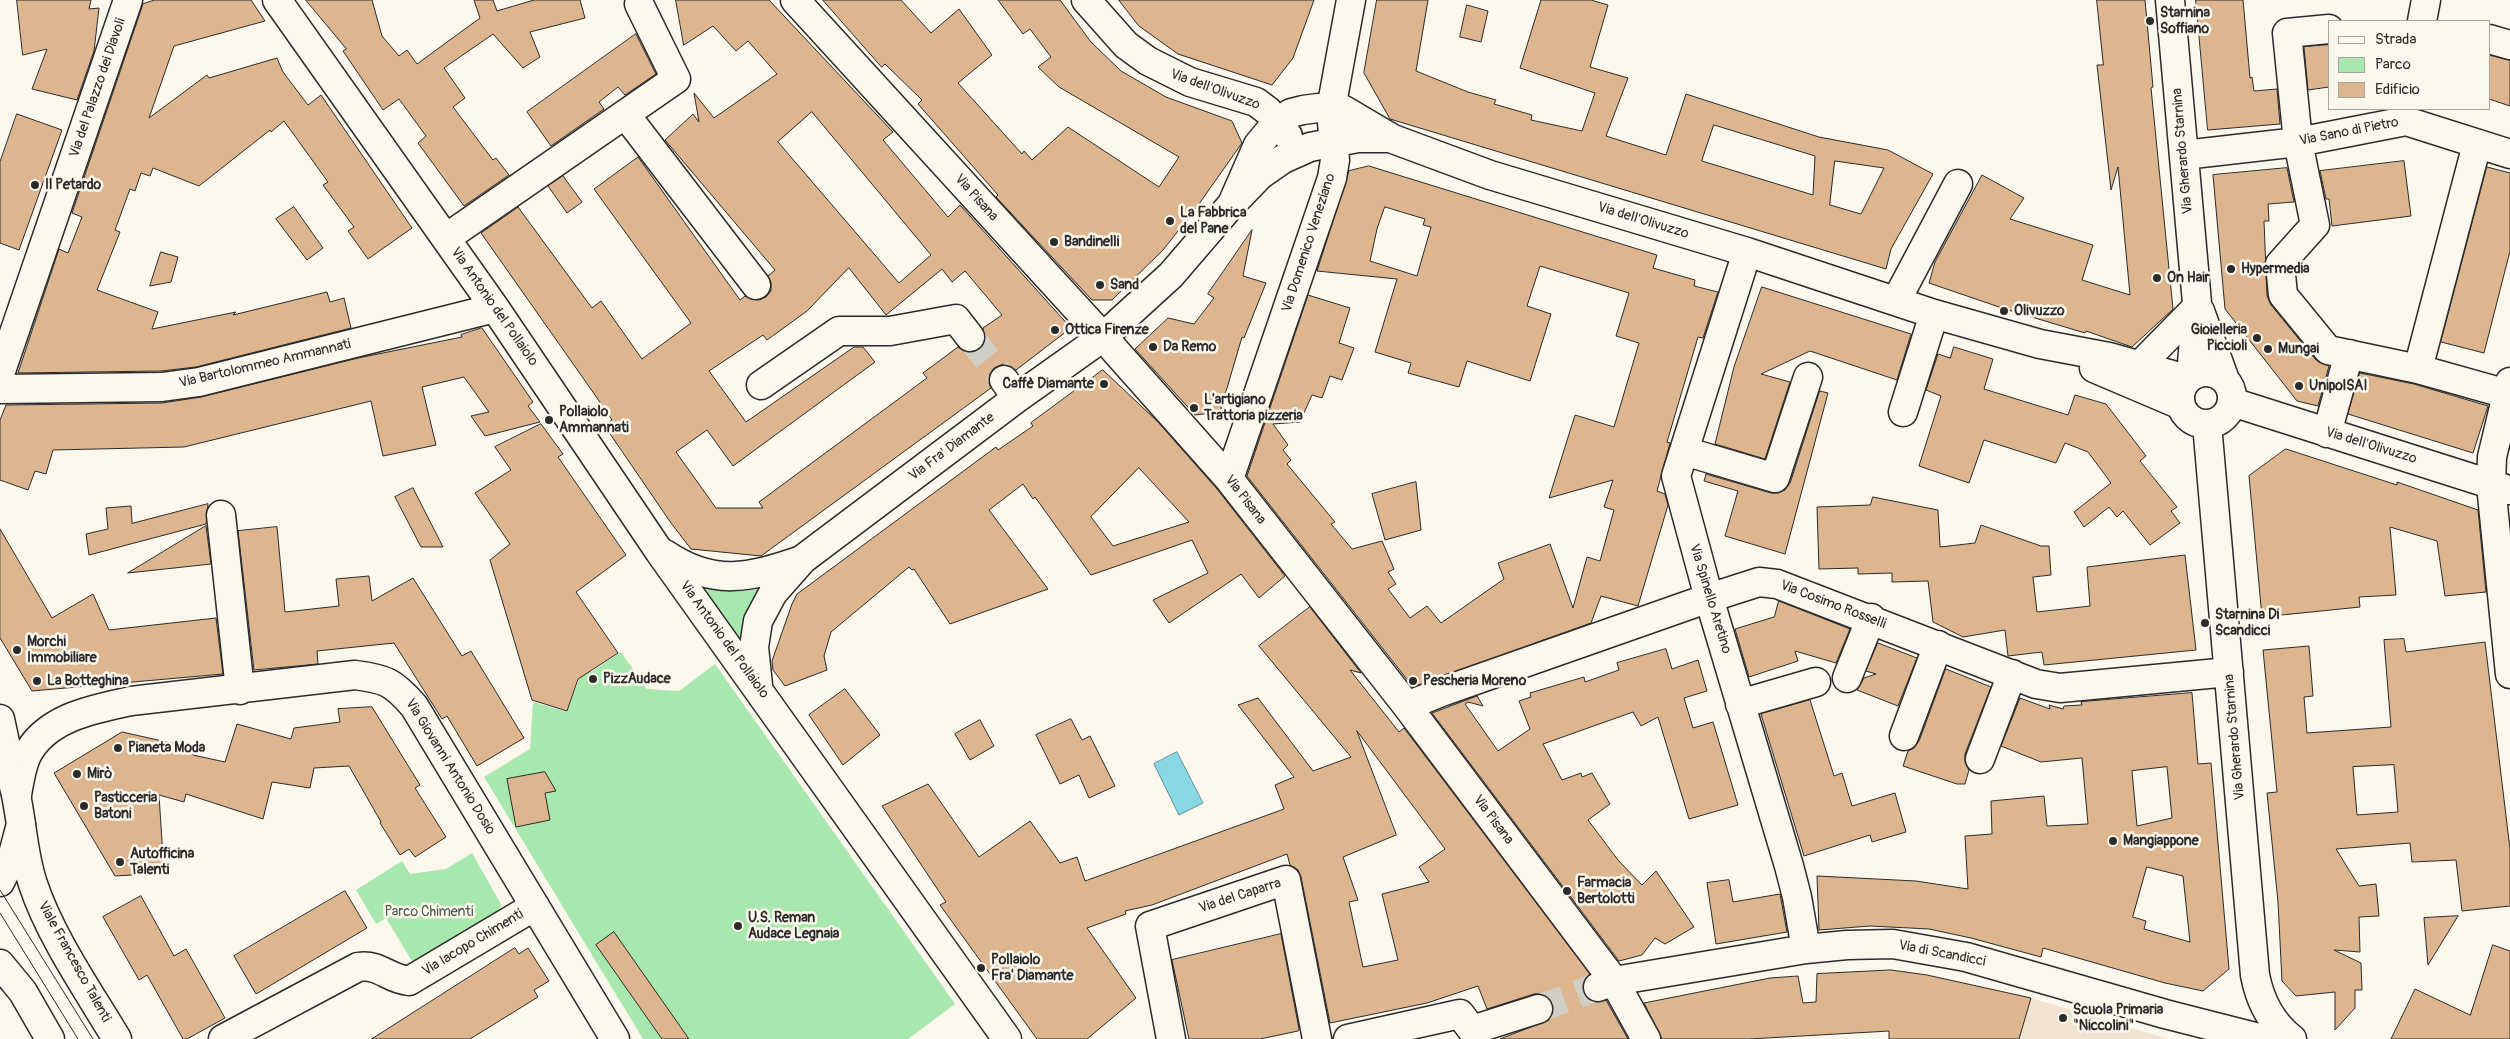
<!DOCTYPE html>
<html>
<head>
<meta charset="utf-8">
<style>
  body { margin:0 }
  #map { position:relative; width:2510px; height:1039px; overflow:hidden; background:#fbf7ec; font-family:Pangolin,sans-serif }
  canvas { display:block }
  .legend { position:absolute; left:2328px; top:20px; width:162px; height:90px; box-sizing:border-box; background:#fbf7ec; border:1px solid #a8a59f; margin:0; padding:6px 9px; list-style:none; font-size:15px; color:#2b2b2b }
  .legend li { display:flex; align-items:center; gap:10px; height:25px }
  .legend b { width:25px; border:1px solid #a8a59f }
</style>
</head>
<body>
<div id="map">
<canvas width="2510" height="1039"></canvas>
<ul class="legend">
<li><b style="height:6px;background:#fbf7ec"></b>Strada</li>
<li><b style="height:14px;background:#a8e7ae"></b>Parco</li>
<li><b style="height:14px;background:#ddb58e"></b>Edificio</li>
</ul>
</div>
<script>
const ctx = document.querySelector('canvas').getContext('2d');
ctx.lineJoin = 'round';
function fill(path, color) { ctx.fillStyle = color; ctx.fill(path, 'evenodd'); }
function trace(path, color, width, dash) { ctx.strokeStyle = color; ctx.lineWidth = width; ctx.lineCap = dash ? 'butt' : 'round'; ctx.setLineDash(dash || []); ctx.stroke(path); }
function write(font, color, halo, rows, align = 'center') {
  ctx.font = font + ' Pangolin,sans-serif'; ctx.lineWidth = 5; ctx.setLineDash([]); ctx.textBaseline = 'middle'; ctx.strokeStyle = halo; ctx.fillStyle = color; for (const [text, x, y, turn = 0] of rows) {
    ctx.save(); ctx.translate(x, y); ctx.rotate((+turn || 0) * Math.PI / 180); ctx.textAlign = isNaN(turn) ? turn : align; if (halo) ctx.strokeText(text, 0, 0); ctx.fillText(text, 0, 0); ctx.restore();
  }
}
fill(new Path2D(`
  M2031,998L2168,1039H2019Z`), '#f2e3d0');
fill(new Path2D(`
  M685,575L777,576L747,619L740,640L744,658Z
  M621,652L647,689L679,691L715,664L955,1004L908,1039H643L484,777L530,749L533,702L567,712L585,663L591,672Z
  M472,853L501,904L499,913L416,968L386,918L376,924L356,890L402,861L410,874L446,869Z`), '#a8e7ae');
const water = new Path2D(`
  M1177,752L1203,803L1179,815L1154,764Z`);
fill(water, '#87d7e4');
trace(water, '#62929a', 1);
const building = new Path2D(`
  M17,0H91L89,9L99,8L94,51L77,100L32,89L47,49L23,55Z
  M155,0H251L265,21L174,46L149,118L207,75L209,78L277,58L283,72L308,105L321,95L412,228L368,259L348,231L354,227L323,185L328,182L284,121L271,132L270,130L199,186L153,168L150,176L141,173L135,191L130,189L115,230L120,232L97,290L158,312L152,329L236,312L233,315L327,292L330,302L344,298L351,328L196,367L161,371L18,373L59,249L68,253L82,217L72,213L143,4Z
  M306,0H372L382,36L399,56L407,50L417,64L480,18L474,0H493L497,11L534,0H580L585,18L530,32L540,57L523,68L493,34L444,68L465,98L453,107L493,160L496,158L509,175L464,206L418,143L426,136L399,99L383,110L343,51L346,49Z
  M676,0H769L893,132L883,140L948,217L960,205L1071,328L1016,370L1003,364L994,368L990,374L988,381L991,388L761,556L691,549L671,523L604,425L612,420L595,395L481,233L518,207L592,308L601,301L642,359L691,323L594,189L638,157L740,300L745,296L758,300L766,297L771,291V283L768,276L775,270L665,140L693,114L699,122L694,93L714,118L777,74L748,41L736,51L713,26L684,45ZM812,112L931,255L899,283L778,142ZM849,268L886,315L942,269L952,282L965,271L1002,315L983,328L985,342L980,349L972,352L964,351L958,347L923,373L927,378L759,502L763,508H716L676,452L707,430L733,466L875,362L863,347H854L746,422L709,371L763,335L767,340L807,311Z
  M823,0H901L931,33L959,9L992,55L958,83L1022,154L1024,151L1032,160L1068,127L1159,187L1179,157L1059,87L1038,67L1051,57L1030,29L1023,34L998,0H1060L1091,42L1121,71L1166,97L1232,121L1242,143L1194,211L1163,250L1112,300H1092L996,197L998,195L918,104L922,100L885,64L882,67Z
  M1119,0H1314L1293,58L1272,85L1178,54L1139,26Z
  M1377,0H1428L1416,71L1468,92L1496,100L1494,104L1532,115L1531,120L1582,131L1595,93L1520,68L1541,0H1591L1608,5L1590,67L1628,78L1606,136L1666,155L1686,94L1819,137L1888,150L1933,174L1891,249L1886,269L1390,119L1364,73ZM1714,125L1815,156L1813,195L1702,161ZM1835,161L1884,168L1861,214L1830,205Z
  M2097,0H2145L2153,87L2151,88L2173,309L2132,347L2086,331L2085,333L2005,309L1929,283L1935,262L1982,175L2024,198L2010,219L2093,245L2082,280L2130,295L2118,167L2111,190L2097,65H2103Z
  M2196,0H2243L2250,78L2252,77L2254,91L2277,89L2280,124L2208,130Z
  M1467,5L1488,11L1481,42L1460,37Z
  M636,34L656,74L625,95L618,87L599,102L604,109L551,146L527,112Z
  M2329,45V87L2308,90L2304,47Z
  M2489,55L2510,60V106L2489,99Z
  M17,114L62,130L19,250L0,243V162Z
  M2404,161L2411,216L2332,226L2329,199H2326L2320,171Z
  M1369,166L1657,255L1653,268L1695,280L1694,286L1718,292L1703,338L1698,337L1667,442L1670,443L1657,491L1665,494L1668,505L1638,606L1601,596L1591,623L1413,687L1247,476L1308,295L1350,308L1339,343L1354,348L1342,380L1330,376L1322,398L1312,395L1300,422L1273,424L1288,445L1283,450L1291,460L1287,464L1335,522L1331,524L1352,549L1382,541L1394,569L1388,572L1396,584L1388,589L1410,618L1427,606L1441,623L1504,579L1498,563L1550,544L1573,608L1587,557L1600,561L1614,510L1604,507L1613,480L1549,498L1575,415L1614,427L1639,343L1616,336L1629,293L1540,266L1527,306L1551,314L1530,381L1467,361L1459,387L1408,373L1411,363L1375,352L1397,279L1317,271L1349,171ZM1385,207L1425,219L1423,225L1431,227L1417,276L1370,261L1377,229Z
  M2487,167L2510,173V251L2484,353L2441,342Z
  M2287,168L2294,202L2268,204L2269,221H2264L2267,296L2271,305L2316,360L2329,366L2318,406L2297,401L2225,309L2213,175Z
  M563,176L582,202L567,213L548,186Z
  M294,207L323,248L307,260L276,219Z
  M1252,230L1243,276L1266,283L1244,338L1242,337L1220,412L1195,415L1135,349L1168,318L1194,324L1214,298L1208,294Z
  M161,252L178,257L171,282L150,286Z
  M1762,287L1911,334L1897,380L1810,351L1761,374L1790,382L1765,459L1715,444L1734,367Z
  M482,328L533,402L528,406L540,422L485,436L471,416L489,412L464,377L422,387L436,445L383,456L371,401L184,447L53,450L46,474L35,471L28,490L0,480V420L6,405L162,403L201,397L358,358L462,337L461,335Z
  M1954,347L1993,359L1984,389L2068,415L2075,395L2106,404L2146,456L2140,461L2177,507L2171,511L2180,523L2150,545L2123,511L2117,517L2109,507L2084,527L2074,512L2111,483L2088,452L2065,443L2056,463L1984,440L1969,483L1919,466L1941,396L1926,390L1938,354L1950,358Z
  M1103,370L1158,422L1217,489L1285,576L1259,598L1241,574L1169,623L1153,600L1208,573L1192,540L1091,575L1035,497L1033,499L1023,484L989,510L1048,589L950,624L914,569L912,570L909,567L831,632L824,656L827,670L785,686L773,670L772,661L792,604L797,594L996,447L998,450L1033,426L1031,423ZM1139,468L1189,522L1113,546L1091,517Z
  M2360,373L2414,384L2488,406L2473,453L2348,414Z
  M1820,391L1828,393L1785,554L1725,536L1738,491L1704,481L1706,474L1771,493H1778L1785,490L1790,483Z
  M541,424L563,454L558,457L626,555L576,592L618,653L578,679L567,711L532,700L490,560L510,544L475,493L511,470L495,447Z
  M2286,449L2397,485V482L2478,510L2486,592L2445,596L2437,541L2390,527L2396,595L2359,597L2360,607L2262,617L2249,476Z
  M1416,482L1421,530L1385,540L1372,494Z
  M413,488L443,547H421L395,497Z
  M1873,497L1938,510L1940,547L1975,543L1981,525L2041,546H2049L2051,575L2033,577L2037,612L2090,606L2087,567L2185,555L2196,650L2044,665L2042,652L2008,656L2005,630L1963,637L1933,622L1928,581L1892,582V573L1858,574V568L1819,569L1817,507L1870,505Z
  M208,504L206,524L89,555L86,534L108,529L106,508L131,506L132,523Z
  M206,526L211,564L128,573Z
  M277,527L285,612L339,606L336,579L369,576L372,601L413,578L462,656L471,651L524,738L477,766L447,716L442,719L394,643L317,651L318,664L254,670L238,531Z
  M0,529L52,618L93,594L109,630L216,618L223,674L32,691L0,638Z
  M1779,601L1850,629L1836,663L1795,651L1798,661L1749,677L1735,629L1774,617Z
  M1310,607L1361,673L1350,670L1399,732L1404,728L1590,974L1583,985V992L1588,999L1596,1002L1606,1000L1628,1039H1500L1549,1020L1553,1013V1004L1548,997L1542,994H1534L1487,1009L1478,986L1427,1003L1330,1023L1301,877L1298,870L1290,865L1287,854L1152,905L1125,911L1126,914L1087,928L1136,998L1087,1039H1037L940,905L946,902L882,806L928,784L979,857L1030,821L1060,863L1077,857L1085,881L1284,809L1275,785L1294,777L1238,705L1258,698L1313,771L1351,757L1259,646ZM1357,731L1445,849L1419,867L1429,882L1382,894L1398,960L1363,967L1349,902L1358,900L1343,857L1396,835Z
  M2404,639L2406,652L2485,642L2510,849V906L2462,911L2456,860L2412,862L2410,843L2336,849L2359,886L2376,884L2379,916L2359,917L2360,952L2334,950L2361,963L2362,990H2355V1008L2335,1030V992L2296,996L2282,981L2278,902L2267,793L2277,792L2263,650L2309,646L2313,696L2304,697L2307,733L2391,727L2384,640ZM2394,765L2398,812L2357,815L2353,767Z
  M1878,643L1917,658L1898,706L1857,690L1864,678L1876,674L1866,671Z
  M1666,649L1672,669L1698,660L1707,691L1684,698L1693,728L1713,722L1738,805L1689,819L1658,717L1641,726L1633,712L1543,744L1562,780L1581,773L1582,777L1592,773L1610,804L1588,820L1618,860L1642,885L1656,871L1694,927L1665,944L1655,938L1642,955L1619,961L1432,713L1477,696L1483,706L1468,702L1465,704L1498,751L1530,729L1519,701L1531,697L1530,693L1584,677L1585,682L1619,670L1617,663Z
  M1946,669L1991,687L1965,754V762L1969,770L1965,784H1957L1903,766L1908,751L1914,748L1919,741Z
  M845,689L880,735L843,765L809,715Z
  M2192,693L2198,764L2211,763L2229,969L2203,991L2165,983L2043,948L2041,957L1971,938L1929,929L1870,926L1819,930L1817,876L1916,881L1968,889L1965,836L1992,834L1991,801L2044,796L2047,826L2088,824L2082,758L2041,762L2001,746L2020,698L2050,709L2049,705L2063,709L2064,706L2082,705L2081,702ZM2167,767L2172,818L2137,826L2132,771ZM2147,867L2183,876L2190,942L2144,929L2146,921L2133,917Z
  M1810,700L1834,776L1842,773L1852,806L1895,793L1906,832L1872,842L1870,835L1804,856L1761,714Z
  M372,707L420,785L415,788L446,837L415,857L409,849L400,855L380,823L381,822L349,766L314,768L310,788L272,782L263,819L186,794L184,802L159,795L164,873L115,876L54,773L122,732L194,748L193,755L225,762L237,724L291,739L294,728L340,722L338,709Z
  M1071,719L1082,740L1090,736L1115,786L1089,798L1079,775L1060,784L1036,735Z
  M980,720L994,746L970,760L955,734Z
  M545,772L556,791L545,793L550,820L516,827L507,779Z
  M1729,880L1733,902L1780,894L1787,932L1716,944L1707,883Z
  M345,891L367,928L256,994L234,956Z
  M141,896L174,956L186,949L225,1018L187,1039H183L147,975L139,980L103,917Z
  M2458,916L2428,965L2424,918Z
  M614,932L689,1039H662L596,945Z
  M1281,934L1299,1029L1298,1031L1260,1039H1189L1172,960Z
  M2493,945L2510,951V1039H2391L2415,989L2470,1015Z
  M515,948L519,954L528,948L549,981L534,990L538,997L470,1039H372Z
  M1891,970L1927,975L2031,998L2019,1039H1889V1031L1749,1039H1662L1644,1003L1770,978L1798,976L1803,1003L1816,1002L1817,974Z`);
fill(building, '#ddb58e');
trace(building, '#2b2b2b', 1);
trace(new Path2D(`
  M970,337L1004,380
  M1538,1009L1597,987`), '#d1cec5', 28, [28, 14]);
const minor = new Path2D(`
  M277,0L495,308L659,551L1007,1039
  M795,0L1103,337L1229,479L1407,706L1614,981L1646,1039
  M1086,0L1126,45L1148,61L1190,82L1256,102L1268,111L1288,136
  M2170,0L2197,303L2191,375
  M2422,21L2426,0
  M2329,29L2287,33L2298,142L2315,225L2280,264L2283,295L2328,350L2418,369L2507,394
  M2489,39L2510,45
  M625,114L756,285
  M2184,155L2298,142L2406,121L2510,154
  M1232,204L1258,145L1277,122L1291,113L1303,110L1318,108L1344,110L1393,139L1490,175L1747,252L1934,314L2040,344L2109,357L2186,379
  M446,238L676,79L639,4
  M1747,252L1676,476L1709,598L1789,866L1797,897L1806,949
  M1896,301L1958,184
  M2200,311L2225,380
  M2139,366L2196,308
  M2094,368L2181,405
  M2418,369L2477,144
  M2180 398a26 26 0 1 1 52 0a26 26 0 1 1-52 0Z
  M0,374L128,0
  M1004,380L1017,398
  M2510,382L2492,457L2491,485L2510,674
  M761,385L839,331H890L956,319L970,337
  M0,389L162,387L199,382L495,308
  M2232,402L2509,490
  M1903,412L1934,314
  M2207,424L2255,975C2260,1001 2271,1023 2292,1039
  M2327,433L2349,354
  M1684,451L1775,478L1808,377
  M1229,479L1332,178L1335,160L1331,109L1351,0
  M221,515L240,690
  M665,554C714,587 749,578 802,560
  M1847,678L1871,618
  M758,685L754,647L758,621L773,593L803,559L1017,398L1103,337L1171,275L1232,204L1260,175L1283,159L1310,147L1358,138H1391
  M1740,704L1816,682
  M1407,706L1444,691L1709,598L1759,582L1777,584L2036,684L2060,688L2229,672
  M0,719L12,775
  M1904,736L1938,645
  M1980,759L2012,674
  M17,795C19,783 21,769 26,757C44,718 93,709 131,701L355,675C386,679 393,682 414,706L615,1039
  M0,882L12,858L21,824
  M1598,987L1614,981L1806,949L1847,945L1893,944L1966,957L2165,1014L2263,1039
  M223,1039L358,967C381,964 386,978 409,981L535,906
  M1171,1039L1150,926L1286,880L1317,1039
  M1348,1039L1460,1014L1472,1030L1538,1009`);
const major = new Path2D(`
  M0,751C24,793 18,840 33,884C50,936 89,992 117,1039
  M0,964L23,992L50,1039`);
trace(minor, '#2b2b2b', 31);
trace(major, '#2b2b2b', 31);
trace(minor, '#fbf7ec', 28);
trace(major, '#fbf7ec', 28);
trace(new Path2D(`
  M0,890L93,1039
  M0,913L78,1039`), '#2b2b2b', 1);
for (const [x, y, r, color] of [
  [2150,21,5,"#2b2b2b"],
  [35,185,5,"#2b2b2b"],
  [1170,221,5,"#2b2b2b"],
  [1054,242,5,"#2b2b2b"],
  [2231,269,5,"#2b2b2b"],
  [2157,278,5,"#2b2b2b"],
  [1100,285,5,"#2b2b2b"],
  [2004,311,5,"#2b2b2b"],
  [1055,330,5,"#2b2b2b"],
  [2257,338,5,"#2b2b2b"],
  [1153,347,5,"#2b2b2b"],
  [2268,349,5,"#2b2b2b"],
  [1104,384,5,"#2b2b2b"],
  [2299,386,5,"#2b2b2b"],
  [1194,408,5,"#2b2b2b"],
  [549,420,5,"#2b2b2b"],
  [2205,623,5,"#2b2b2b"],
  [17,650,5,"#2b2b2b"],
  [593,679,5,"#2b2b2b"],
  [37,681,5,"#2b2b2b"],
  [1413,681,5,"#2b2b2b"],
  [118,748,5,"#2b2b2b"],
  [77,774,5,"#2b2b2b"],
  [84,806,5,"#2b2b2b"],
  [2113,841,5,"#2b2b2b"],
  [120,862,5,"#2b2b2b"],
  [1567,891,5,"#2b2b2b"],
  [738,926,5,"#2b2b2b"],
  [981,968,5,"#2b2b2b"],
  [2063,1018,5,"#2b2b2b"]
]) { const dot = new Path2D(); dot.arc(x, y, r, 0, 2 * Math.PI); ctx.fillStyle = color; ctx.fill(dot); trace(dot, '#fbf7ec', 2); }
write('bold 14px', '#2b2b2b', '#fbf7ec', [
  ["Starnina",2160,13],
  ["Soffiano",2160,29],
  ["Il Petardo",45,185],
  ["La Fabbrica",1180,213],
  ["del Pane",1180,229],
  ["Bandinelli",1064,242],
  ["Hypermedia",2241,269],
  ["On Hair",2167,278],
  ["Sand",1110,285],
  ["Olivuzzo",2014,311],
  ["Ottica Firenze",1065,330],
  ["Gioielleria",2247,330,"right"],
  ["Piccioli",2247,346,"right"],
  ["Da Remo",1163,347],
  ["Mungai",2278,349],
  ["Caffè Diamante",1094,384,"right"],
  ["UnipolSAI",2309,386],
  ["L'artigiano",1204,400],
  ["Trattoria pizzeria",1204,416],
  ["Pollaiolo",559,412],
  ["Ammannati",559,428],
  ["Starnina Di",2215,615],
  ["Scandicci",2215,631],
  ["Morchi",27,642],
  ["Immobiliare",27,658],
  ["PizzAudace",603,679],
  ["La Botteghina",47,681],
  ["Pescheria Moreno",1423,681],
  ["Pianeta Moda",128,748],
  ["Mirò",87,774],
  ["Pasticceria",94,798],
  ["Batoni",94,814],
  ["Mangiappone",2123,841],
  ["Autofficina",130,854],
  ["Talenti",130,870],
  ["Farmacia",1577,883],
  ["Bertolotti",1577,899],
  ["U.S. Reman",748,918],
  ["Audace Legnaia",748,934],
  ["Pollaiolo",991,960],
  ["Fra' Diamante",991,976],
  ["Scuola Primaria",2073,1010],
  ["\"Niccolini\"",2073,1026]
], 'left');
write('14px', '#2b2b2b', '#fbf7ec', [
  ["Via del Palazzo dei Diavoli",98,88,-71],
  ["Via dell'Olivuzzo",1215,90,20],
  ["Via Sano di Pietro",2349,132,-11],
  ["Via Gherardo Starnina",2183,151,-95],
  ["Via Pisana",976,198,48],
  ["Via dell'Olivuzzo",1643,221,17],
  ["Via Domenico Veneziano",1309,243,-72],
  ["Via Antonio del Pollaiolo",494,307,55],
  ["Via Bartolommeo Ammannati",265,364,-13],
  ["Via dell'Olivuzzo",2371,446,17],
  ["Via Fra' Diamante",952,447,-37],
  ["Via Pisana",1245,500,52],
  ["Via Spinello Aretino",1710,599,73],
  ["Via Cosimo Rosselli",1833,605,21],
  ["Via Antonio del Pollaiolo",724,640,54],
  ["Via Gherardo Starnina",2235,737,-95],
  ["Via Giovanni Antonio Dosio",450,767,58],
  ["Via Pisana",1493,820,53],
  ["Via del Caparra",1240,896,-18],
  ["Via Iacopo Chimenti",473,943,-31],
  ["Via di Scandicci",1942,954,11],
  ["Viale Francesco Talenti",74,962,61]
]);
write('14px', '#4a5a4c', '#fbf7ec', [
  ["Parco Chimenti",429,912]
]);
</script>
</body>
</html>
